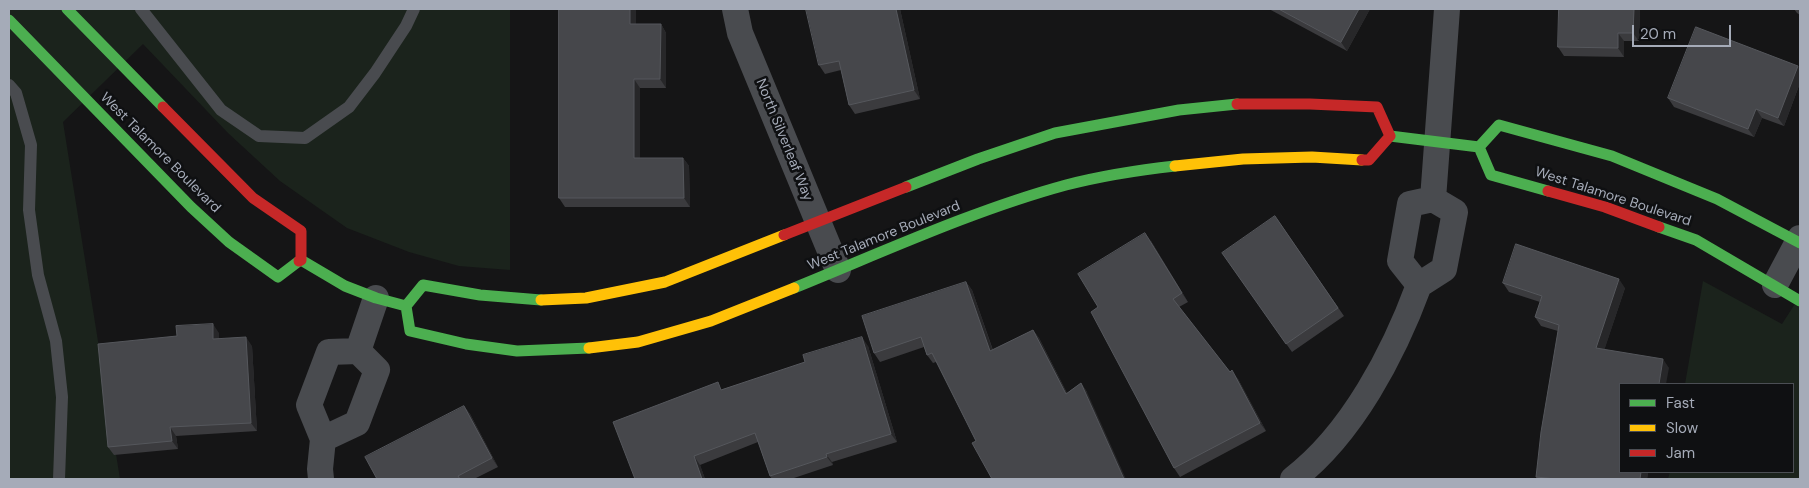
<!DOCTYPE html>
<html>
<head>
<meta charset="utf-8">
<style>
  body { margin:0 }
  #map { position:relative; width:1809px; height:488px; overflow:hidden; background:#151516; font-family:"DM Sans",sans-serif }
  canvas { display:block }
  .frame { position:absolute; inset:0; border:10px solid #a5abb8; pointer-events:none }
  .legend { position:absolute; left:1619px; top:383px; width:175px; height:90px; box-sizing:border-box; background:#0f1012; border:1px solid #4b4e54; margin:0; padding:6px 9px; list-style:none; font-size:15px; color:#a5abb8 }
  .legend li { display:flex; align-items:center; gap:10px; height:25px }
  .legend b { width:25px; border:1px solid #4b4e54 }
  .scale { position:absolute; left:1632px; top:25px; width:99px; height:22px; box-sizing:border-box; border:2px solid #a5abb8; border-top:0; padding-left:6px; font-size:15px; line-height:18px; white-space:nowrap; color:#a5abb8; -webkit-text-stroke:4px #0f1012; paint-order:stroke }
</style>
</head>
<body>
<div id="map">
<canvas width="1809" height="488"></canvas>
<div class="frame"></div>
<ul class="legend">
<li><b style="height:6px;background:#4caf50"></b>Fast</li>
<li><b style="height:6px;background:#ffc107"></b>Slow</li>
<li><b style="height:6px;background:#c62828"></b>Jam</li>
</ul>
<div class="scale">20 m</div>
</div>
<script>
const ctx = document.querySelector('canvas').getContext('2d');
ctx.lineJoin = 'round';
function fill(path, color) { ctx.fillStyle = color; ctx.fill(path, 'evenodd'); }
function trace(path, color, width, dash) { ctx.strokeStyle = color; ctx.lineWidth = width; ctx.lineCap = dash ? 'butt' : 'round'; ctx.setLineDash(dash || []); ctx.stroke(path); }
function write(font, color, halo, rows, align = 'center') {
  ctx.font = font + ' "DM Sans",sans-serif'; ctx.lineWidth = 5; ctx.setLineDash([]); ctx.textBaseline = 'middle'; ctx.strokeStyle = halo; ctx.fillStyle = color; for (const [text, x, y, turn = 0] of rows) {
    ctx.save(); ctx.translate(x, y); ctx.rotate((+turn || 0) * Math.PI / 180); ctx.textAlign = isNaN(turn) ? turn : align; if (halo) ctx.strokeText(text, 0, 0); ctx.fillText(text, 0, 0); ctx.restore();
  }
}
fill(new Path2D(`
  M9,9H510V270L459,266L409,252L347,228L280,181L228,133L143,44L63,122L120,479H9Z
  M1703,281L1782,324L1800,296V479H1668L1670,472H1793V384H1685Z`), '#1b231c');
trace(new Path2D(`
  M141,9L221,110L259,136L305,138L349,107L375,73L406,26L414,9
  M9,85L16,93L31,145L29,210L38,275L56,341L62,397L59,479`), '#494b4f', 12);
trace(new Path2D(`
  M735,9L740,33L838,270
  M1433,199L1455,212L1444,269L1419,285L1400,261L1410,204Z
  M1433,199L1447,9
  M1775,285L1800,238
  M358,351L377,370L357,423L323,439L309,405L329,352Z
  M358,351L376,298
  M321,479L320,469L323,439
  M1293,479C1352,434 1394,353 1419,285`), '#494b4f', 26);
trace(new Path2D(`
  M67,9L163,107
  M9,20L191,207L229,242L278,277L299,261
  M1390,136L1479,147
  M906,187L978,159L1055,133L1179,110L1237,104
  M1548,191L1491,175L1479,147L1499,125L1612,156L1717,199L1800,243
  M1659,227L1696,240L1800,301
  M301,260L345,286L376,298L406,306
  M794,288C883,252 974,210 1066,185C1101,176 1139,170 1175,166
  M541,300L480,295L423,285L406,306L410,331L466,344L517,351L589,348`), '#4caf50', 11);
trace(new Path2D(`
  M1175,166L1243,159L1312,157L1362,160
  M541,300L586,298L665,282L784,235
  M589,348L638,342L711,321L794,288`), '#ffc107', 11);
trace(new Path2D(`
  M1237,104H1310L1377,107L1390,136L1369,160H1362
  M163,107L253,198L301,231V260L299,261
  M1548,191L1605,207L1659,227
  M784,235L906,187`), '#c62828', 11);
fill(new Path2D(`
  M636,9V24H661L666,33V88H640V158H683L689,166L690,207H565L559,198Z
  M900,9L920,99L855,114L849,105L841,70L825,74L819,65Z
  M1269,9H1370L1347,51Z
  M1559,9H1640L1639,41H1624V57L1564,56L1558,47Z
  M1794,9H1800V15L1797,13Z
  M1800,69V83L1784,126L1762,118L1754,137L1674,107L1668,98Z
  M1275,216L1344,316L1292,352L1222,253Z
  M1151,241L1188,302L1179,307L1230,372L1238,379L1266,431L1180,477L1174,468L1098,307Z
  M966,282L972,290L993,350L1033,330L1039,338L1067,393L1081,383L1087,392L976,441L936,362L933,363L927,355L924,347L880,362L874,353Z
  M1503,283L1625,288L1604,350L1669,368L1620,384V472H1648L1647,479H1537L1536,477L1558,331L1541,326L1535,317L1540,302L1509,292Z
  M219,333V339L252,346L257,431L176,436L178,449L114,455L108,447Z
  M868,346L897,442L832,462L833,465L791,479H772L770,476L758,442L700,465L705,479H635L723,389Z
  M464,406L470,414L498,467L474,479H377Z`), '#3b3b3e');
fill(new Path2D(`
  M630,9H636V33L630,24Z
  M896,9H900L920,99L914,90Z
  M1359,9H1370L1347,51L1341,42Z
  M1634,9H1640L1639,41L1633,33Z
  M661,24L666,33V88L660,79Z
  M1618,33L1624,41V57L1618,48Z
  M1798,66L1800,69V83L1784,126L1778,118Z
  M634,79L640,88V166L634,158Z
  M1756,109L1762,118L1754,137L1748,129Z
  M683,158L689,166L690,207L684,198Z
  M1145,233L1151,241L1188,302L1182,293Z
  M1619,279L1625,288L1602,357L1596,348Z
  M966,282L972,290L996,360L990,351Z
  M213,324L219,333V348L213,339Z
  M1033,330L1039,338L1072,403L1066,394Z
  M246,337L252,346L257,431L251,423Z
  M862,337L868,346L897,442L891,434Z
  M1663,359L1669,368L1666,384H1659Z
  M1232,370L1238,379L1266,431L1260,423Z
  M1081,383L1087,392L1126,479H1124Z
  M464,406L470,414L498,467L492,458Z
  M170,427L176,436L178,449L172,441Z
  M826,454L832,462L833,465L827,457Z
  M694,456L700,465L705,479H702Z
  M1641,472H1648L1647,479H1640Z`), '#272729');
const building = new Path2D(`
  M559,9H630V24H661L660,79H634V158H683L684,198H559Z
  M806,9H896L914,90L849,105L839,61L819,65Z
  M1279,9H1359L1341,42Z
  M1559,9H1634L1633,33H1618V48L1558,47Z
  M1696,27L1798,66L1778,118L1756,109L1748,129L1668,98Z
  M1275,216L1338,308L1286,344L1222,253Z
  M1145,233L1182,293L1173,299L1230,372L1232,370L1260,423L1174,468L1091,312L1098,307L1078,274Z
  M1516,244L1619,279L1596,348L1663,359L1659,384H1620V472H1641L1640,479H1556L1536,477L1541,432L1559,325L1535,317L1542,296L1503,283Z
  M966,282L990,351L1033,330L1066,394L1081,383L1124,479H992L972,443L976,441L932,353L927,355L921,337L874,353L862,316Z
  M213,324V339L246,337L251,423L170,427L172,441L108,447L98,344L177,336L176,326Z
  M862,337L891,434L826,454L827,457L770,476L755,433L694,456L702,479H635L613,422L718,382L721,390L805,362L803,355Z
  M464,406L492,458L458,476L460,479H377L365,457Z`);
fill(building, '#46474b');
trace(building, '#55575c', 1);
write('14px', '#a5abb8', '#0f1012', [
  ["North Silverleaf Way",784,140,68],
  ["West Talamore Boulevard",160,153,45],
  ["West Talamore Boulevard",1613,197,18],
  ["West Talamore Boulevard",884,236,-22]
]);
</script>
</body>
</html>
